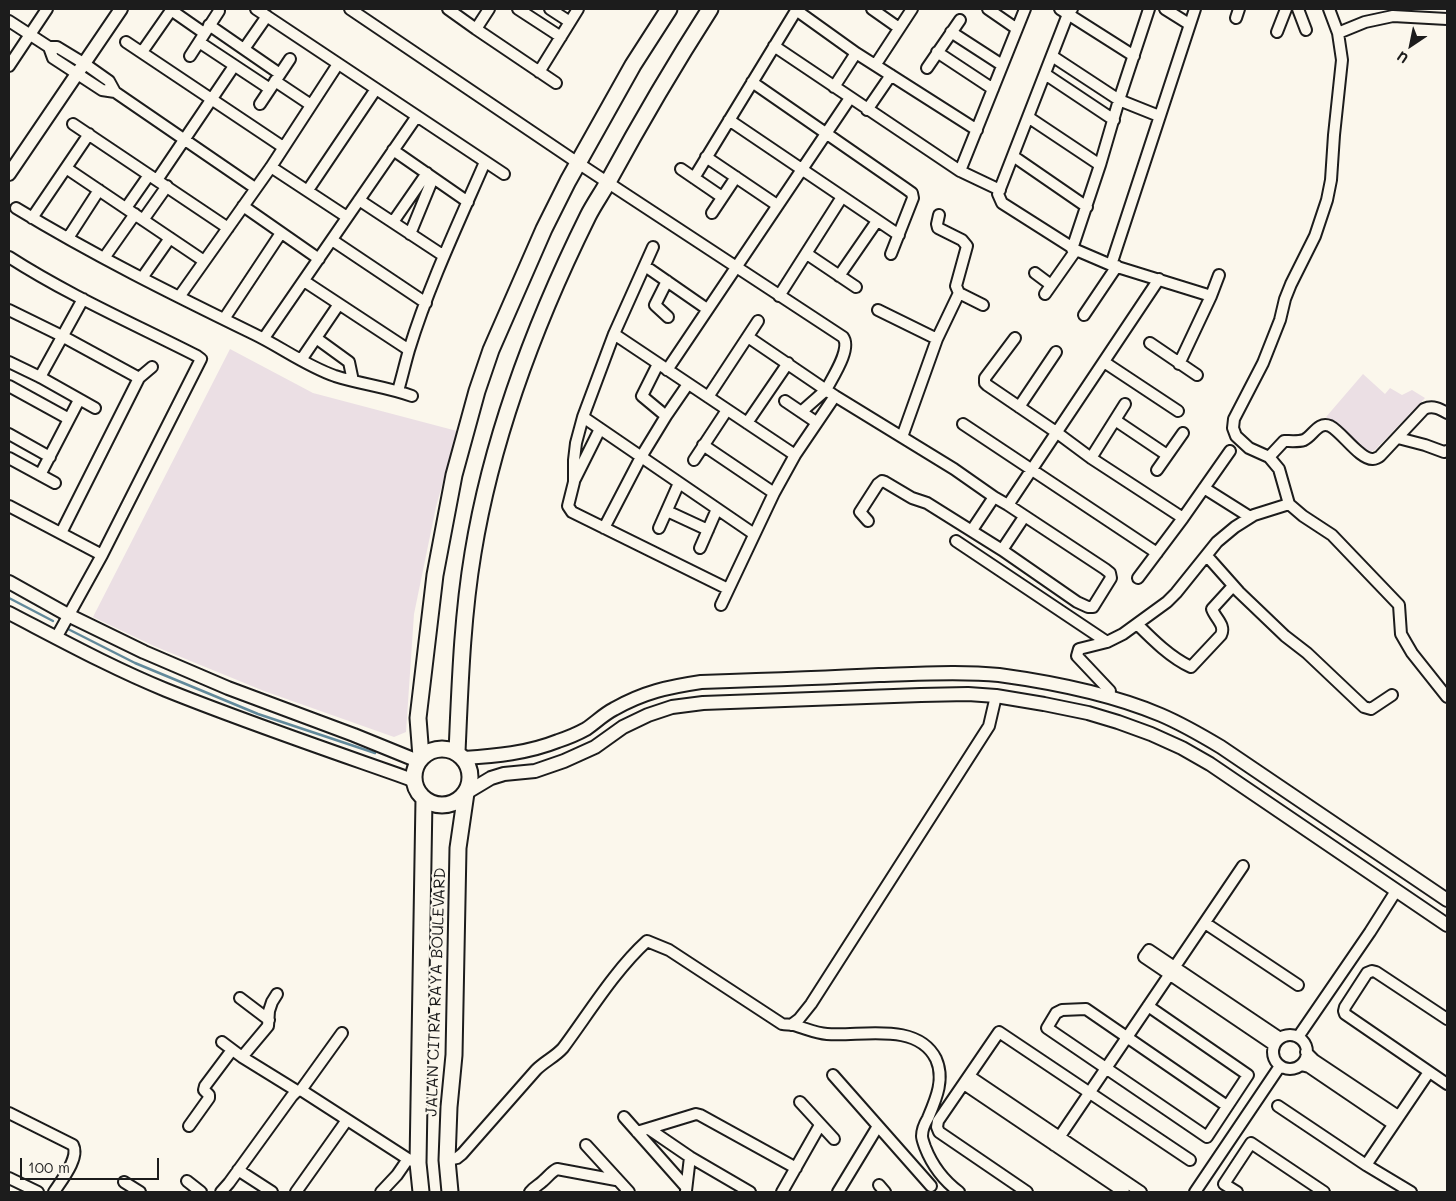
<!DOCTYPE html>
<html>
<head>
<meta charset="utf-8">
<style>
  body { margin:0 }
  #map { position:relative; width:1456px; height:1201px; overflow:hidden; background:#fbf7ec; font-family:Mali,sans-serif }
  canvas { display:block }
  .frame { position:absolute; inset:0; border:10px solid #1c1c1c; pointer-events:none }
  .north { position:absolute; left:1386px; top:20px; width:50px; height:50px; -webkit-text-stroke:4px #fbf7ec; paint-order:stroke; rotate:214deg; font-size:14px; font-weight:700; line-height:20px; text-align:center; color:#1c1c1c }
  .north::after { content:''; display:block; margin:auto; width:18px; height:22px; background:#1c1c1c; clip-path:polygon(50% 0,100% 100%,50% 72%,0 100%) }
  .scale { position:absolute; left:20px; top:1158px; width:139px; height:22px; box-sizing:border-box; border:2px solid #1c1c1c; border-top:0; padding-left:6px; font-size:15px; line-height:18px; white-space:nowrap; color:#1c1c1c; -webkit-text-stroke:4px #fbf7ec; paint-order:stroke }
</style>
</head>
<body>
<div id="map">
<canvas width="1456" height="1201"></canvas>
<div class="frame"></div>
<div class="north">U</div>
<div class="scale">100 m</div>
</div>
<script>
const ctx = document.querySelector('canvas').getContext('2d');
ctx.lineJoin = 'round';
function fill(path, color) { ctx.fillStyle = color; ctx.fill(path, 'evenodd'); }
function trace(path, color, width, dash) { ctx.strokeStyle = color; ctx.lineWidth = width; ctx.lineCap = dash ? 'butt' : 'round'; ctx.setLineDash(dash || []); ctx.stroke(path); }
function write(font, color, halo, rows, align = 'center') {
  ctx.font = font + ' Mali,sans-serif'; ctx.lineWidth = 4.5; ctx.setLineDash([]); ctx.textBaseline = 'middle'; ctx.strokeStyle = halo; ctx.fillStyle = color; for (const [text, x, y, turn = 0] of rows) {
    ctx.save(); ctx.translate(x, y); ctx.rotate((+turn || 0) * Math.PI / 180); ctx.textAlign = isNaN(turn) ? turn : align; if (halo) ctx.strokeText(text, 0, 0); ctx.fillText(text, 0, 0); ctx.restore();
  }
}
fill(new Path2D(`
  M230,349L313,393L457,431L436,507L414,614L406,732L394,737L264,691L154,646L93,617Z
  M1363,374L1385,394L1390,388L1402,395L1412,390L1425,398L1375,450L1368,453L1362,449L1326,417Z`), '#ebdfe4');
trace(new Path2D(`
  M9,598L53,621
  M66,628L135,663L258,714L375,753`), '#61899b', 2.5);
const minor = new Path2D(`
  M256,9L504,174
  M350,9L578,163L843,337C852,349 832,378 826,390L835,396L954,469L994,497L1008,505L1105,569L1110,573L1111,578L1093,607H1088L1077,602L1002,550L1024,517
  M448,9L476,29L556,83
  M518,9L561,37
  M550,9L570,22
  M872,9L899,28
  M988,9L1017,29
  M1060,9L1134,56
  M1072,9L1068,14L998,194L1002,203L1076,250L1111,265L1211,296
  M1165,9L1189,24
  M1298,9L1306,30
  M1329,9L1338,33L1342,60L1334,135L1331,180L1327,200L1315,236L1291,284L1285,299L1280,320L1263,363L1234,419L1233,428L1236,436L1249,448L1269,457L1279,469L1289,504L1303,516L1332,535L1399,605L1401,634L1405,641L1412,653L1447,697
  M171,10L204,33
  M796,10L856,53L977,130
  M1236,18L1239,9
  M9,21L49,47H57L85,64L109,81L115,92L255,188
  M209,25L280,74
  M476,29L489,9
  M951,32L1002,65
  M1277,32L1286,9
  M1338,33L1365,22L1393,16L1447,19
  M126,42L283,147
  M199,42L270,89
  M774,46L960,171L1025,9
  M49,47L53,58L102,90L115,92
  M244,49L267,16
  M142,52L172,9
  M937,52L993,89
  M190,56L219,11
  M1052,56L1119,100L1159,116
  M876,64L912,9
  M9,66L47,9
  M927,68L960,20
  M539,72L578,9
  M1045,74L1114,120
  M275,81L311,105
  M752,82L905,188L912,193L913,198L891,254
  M834,87L856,53
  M260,104L290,59
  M867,110L891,75
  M1028,117L1100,165
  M729,120L899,235
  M73,124L228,228
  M393,150L468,202
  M1013,156L1087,207
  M706,157L777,205
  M271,167L347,217
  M66,168L204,261
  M681,169L722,197
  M960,171L1000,190
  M694,178L797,9
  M157,180L234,66
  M308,190L376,89
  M359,200L444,256
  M243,206L319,259
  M16,208C93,255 174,295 254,334C281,347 306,366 335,376C360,384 387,387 412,396
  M126,208L149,175
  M712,213L736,177
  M939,215L937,224L938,228L962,240L967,246L956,286L959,293
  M32,218L89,134
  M143,220L167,186
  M393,222L427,173
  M410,234L433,178
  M68,238L99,190
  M332,240L426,303
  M653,247L614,334L583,417L576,443L574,460V482L568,506L572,512L728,589
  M1072,249L1100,165L1119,100L1149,9
  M807,254L856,287
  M9,257C68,295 134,324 197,356L201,359L102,555L56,638
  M104,258L135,214
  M1111,265L1195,9
  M645,266L707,309
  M1035,273L1051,285
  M839,276L877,221
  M142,278L170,238
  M304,281L409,350
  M667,281L655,305L668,317
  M1045,294L1076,250
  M779,296L842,197
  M179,297L271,167L338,64
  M9,310L62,336L139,378
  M878,310L937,339
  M1084,315L1117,266
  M224,319L281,233
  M614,334L795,455
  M748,337L826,390L801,412
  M264,338L417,116
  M316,338L349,362L353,381
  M1015,338L985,378V383L987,385L1056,432L1091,458L1183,518
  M1150,343L1197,375
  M301,360L339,304
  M9,362L40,377L95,408
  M1104,362L1178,411
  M658,364L642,396L666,416
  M1179,364L1211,296L1219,275
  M667,370L850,98
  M40,377L83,299
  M9,386L69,419
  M398,391C402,377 405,364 409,350C429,285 458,224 485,162
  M708,397L758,321
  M785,401L816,422
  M1019,407L1056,352
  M583,417L754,534
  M1115,420L1167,455
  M747,423L788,363
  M963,424L1157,553
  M9,434L50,457
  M902,437L937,339L959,293L983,305
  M1398,438L1425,445L1444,452L1447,451
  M703,445L774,493
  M1269,457L1284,441C1290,441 1298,442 1304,440C1313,436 1318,421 1330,426C1342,432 1360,460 1373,459C1375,459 1379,457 1380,456L1424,409C1433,405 1440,409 1447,413
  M9,458L55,483
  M1091,458L1125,404
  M694,460L727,410
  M1157,470L1183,433
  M40,475L79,400
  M575,479L600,429
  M1204,488L1250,517
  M1008,505L1159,279
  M9,506L102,555
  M667,511L708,530
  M868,521L860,512L878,484L882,481L885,482L912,498L927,503L1002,550
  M604,528L641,457L666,416L688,384
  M659,528L679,483
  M972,530L994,497
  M61,533L139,378L152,367
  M956,541L1107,642
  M700,548L717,509
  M1207,556L1239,592L1285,636L1307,653L1364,707L1371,709L1392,695
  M1138,578L1183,518L1230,451
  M721,605L774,493L795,455L835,396
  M1137,624C1153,640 1171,658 1191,667L1221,635C1226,625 1215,618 1212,609L1233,586
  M1109,697L1110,691L1077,656L1079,649L1107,642L1123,634L1167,602L1176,593L1217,542L1235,527L1254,515L1289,504
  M1205,923L1298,985
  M240,998L269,1020
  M1148,1006L1248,1075L1207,1137L1047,1028L1056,1013L1062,1010L1086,1009L1227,1106
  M1447,1019L1376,972L1372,971L1367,973L1345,1007L1344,1011L1345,1014L1447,1084
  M791,1025L799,1019L811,1004L989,726L996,696
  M1273 1052a17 17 0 1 1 34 0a17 17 0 1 1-34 0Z
  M1298,1037L1370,932L1396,891
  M222,1042L242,1057L297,1091
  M1274,1045L1144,957L1149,950L1280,1038
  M1306,1052L1314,1060L1398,1116
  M242,1057L268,1026L269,1011L272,1002L277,994
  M1301,1065L1309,1067L1393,1124
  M833,1075L931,1186
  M969,1076L1141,1192
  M964,1084L1124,1192
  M301,1090L408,1159L418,1163
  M800,1102L834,1139
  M1278,1106L1366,1165L1411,1192
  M9,1113L73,1145C80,1158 61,1181 54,1192
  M624,1117L686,1187
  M189,1126L209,1098V1095L204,1090L205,1086L232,1050
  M649,1129L690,1157L750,1192
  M637,1132L696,1114L700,1115L796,1168
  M586,1145L629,1192
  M1054,1145L1243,866
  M447,1160L457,1158L462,1154L536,1070C545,1061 555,1057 563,1048C589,1013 615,970 647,941L669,950L782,1024C786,1025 789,1024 793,1025C805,1028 815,1033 827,1034C860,1037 917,1021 936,1059C945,1079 936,1099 928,1118C925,1123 922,1130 922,1136C922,1139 924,1144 925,1147C932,1165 943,1180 959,1192
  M1366,1165L1429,1072
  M238,1170L272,1192
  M9,1178L38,1192
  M187,1181L201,1192
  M124,1182L140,1192
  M879,1185L885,1192
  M686,1191L690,1157
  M221,1192L229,1183L292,1096L297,1091L301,1090L342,1033
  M296,1192L347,1120
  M381,1192L397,1175L408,1159
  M530,1192C534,1187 539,1185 543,1181C548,1177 551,1172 557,1169L616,1180
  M782,1192L820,1125
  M838,1192L878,1126
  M1027,1192L939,1132L937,1127L938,1121L999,1032L1190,1160
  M1195,1192L1280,1066
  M1237,1192L1224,1184L1251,1143L1324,1192`);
const tertiary = new Path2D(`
  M9,174L121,9
  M9,582L68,615L144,652L228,688L354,735L418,761
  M9,613C61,640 112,668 166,690C248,723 331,751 413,780
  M464,758C496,756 528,753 558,741C567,738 577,734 586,729C595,723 604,714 614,709C644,692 668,687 701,682C760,680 819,678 879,675C918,674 960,671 999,675C1050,682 1114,695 1161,715C1182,724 1201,735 1221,747L1447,900
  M466,793L491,778L504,774L535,771L564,761L595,747L623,727L648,715L672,707L703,703L921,695L968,694L996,696L1044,704L1088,713L1118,722L1151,734L1182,748L1210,764L1447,925`);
const secondary = new Path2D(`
  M414 777a28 28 0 1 1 56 0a28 28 0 1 1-56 0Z
  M457,752C460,686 462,619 473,553C492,437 536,321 588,216C594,204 602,193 608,182C640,123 674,65 710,9
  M421,757L418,718L435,575L454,475L477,391L491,350L544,229L568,181L633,65L669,9
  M421,1192L418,1163L424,799
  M450,1192L447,1160L449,1107L454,1055L458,848L466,793`);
trace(minor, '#1c1c1c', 14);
trace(tertiary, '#1c1c1c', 16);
trace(secondary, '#1c1c1c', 19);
trace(minor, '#fbf7ec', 10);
trace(tertiary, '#fbf7ec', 12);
trace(secondary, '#fbf7ec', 15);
write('16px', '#1c1c1c', '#fbf7ec', [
  ["JALAN CITRA RAYA BOULEVARD",436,992,-88]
]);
</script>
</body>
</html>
